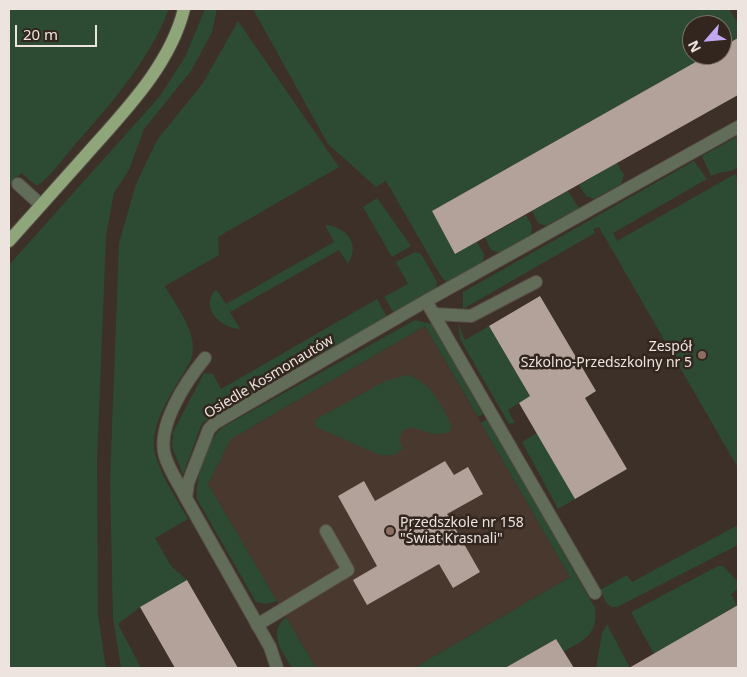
<!DOCTYPE html>
<html>
<head>
<meta charset="utf-8">
<style>
  body { margin:0 }
  #map { position:relative; width:747px; height:677px; overflow:hidden; background:#3c3028; font-family:"Noto Sans",sans-serif }
  canvas { display:block }
  .frame { position:absolute; inset:0; border:10px solid #ede4df; pointer-events:none }
  .north { position:absolute; left:682px; top:15px; width:50px; height:50px; box-sizing:border-box; background:#32261f; border:1px solid #7d726c; border-radius:50%; rotate:243deg; font-size:14px; font-weight:700; line-height:20px; text-align:center; color:#ede4df }
  .north::after { content:''; display:block; margin:auto; width:18px; height:22px; background:#c2a8f2; clip-path:polygon(50% 0,100% 100%,50% 72%,0 100%) }
  .scale { position:absolute; left:15px; top:25px; width:82px; height:22px; box-sizing:border-box; border:2px solid #ede4df; border-top:0; padding-left:6px; font-size:15px; line-height:18px; white-space:nowrap; color:#ede4df; -webkit-text-stroke:4px #32261f; paint-order:stroke }
</style>
</head>
<body>
<div id="map">
<canvas width="747" height="677"></canvas>
<div class="frame"></div>
<div class="north">N</div>
<div class="scale">20 m</div>
</div>
<script>
const ctx = document.querySelector('canvas').getContext('2d');
ctx.lineJoin = 'round';
function fill(path, color) { ctx.fillStyle = color; ctx.fill(path, 'evenodd'); }
function trace(path, color, width, dash) { ctx.strokeStyle = color; ctx.lineWidth = width; ctx.lineCap = dash ? 'butt' : 'round'; ctx.setLineDash(dash || []); ctx.stroke(path); }
function write(font, color, halo, rows, align = 'center') {
  ctx.font = font + ' "Noto Sans",sans-serif'; ctx.lineWidth = 5; ctx.setLineDash([]); ctx.textBaseline = 'middle'; ctx.strokeStyle = halo; ctx.fillStyle = color; for (const [text, x, y, turn = 0] of rows) {
    ctx.save(); ctx.translate(x, y); ctx.rotate((+turn || 0) * Math.PI / 180); ctx.textAlign = isNaN(turn) ? turn : align; if (halo) ctx.strokeText(text, 0, 0); ctx.fillText(text, 0, 0); ctx.restore();
  }
}
fill(new Path2D(`
  M425,326L570,577L414,668H316L208,484L231,439Z`), '#49382d');
fill(new Path2D(`
  M9,9H169C149,61 110,105 73,147C62,160 51,176 37,186L21,173L9,186Z
  M205,9H217L212,32L191,71L144,129L129,170L114,193L106,236L97,462L98,615L106,668H13L9,665V265L160,96L185,57Z
  M253,9H729L738,23V45L735,40L722,47V25H692V55H708L432,211L455,254L477,242L484,254L483,263L448,283L442,278L386,181L376,187L328,144Z
  M238,21L339,167L218,237L219,255L165,286C177,308 200,335 191,360C176,388 144,427 157,460C164,480 177,500 188,519L155,538L171,566L187,580L140,607L118,624L141,668H121L113,618L110,482L119,243L136,184L157,140L203,83Z
  M738,136V168C729,173 721,171 711,176L702,156Z
  M694,161L707,179L613,233L617,241L735,174L738,180V468L599,227L593,229L595,233L463,309V292Z
  M617,163L624,175L621,184L594,199L586,196L579,185Z
  M568,191L579,208L546,226L538,223L532,211Z
  M377,198L411,246L392,257L363,207Z
  M526,215L532,226L531,235L499,253L491,250L485,238Z
  M325,225C346,226 361,244 348,264L339,250L230,312L240,329C220,328 199,307 216,289L226,304L334,242Z
  M415,252L421,254L437,282L436,290L394,313L384,297L408,284L396,262Z
  M377,299L387,317L202,423L183,475L172,447L173,432L204,373L213,374L221,389Z
  M415,320L432,324L483,414L478,417L425,326L231,439L208,484L277,601L266,604L256,602L197,499C194,481 208,438 223,427Z
  M458,323L465,340L489,326L530,396L508,410L515,423L509,424L460,339Z
  M407,375C432,382 441,405 452,426L449,433L433,434L412,427L402,431L400,441L403,449L394,455H380L316,427L315,420L385,381Z
  M487,419L595,608C599,634 583,641 563,652L556,639L505,668H414L570,577L481,423Z
  M537,433L575,499L558,509L522,442Z
  M738,525V545L617,607H612L607,604L600,590L627,575L632,582Z
  M718,566H723L738,582V589L731,594L737,605L654,654L631,612Z
  M286,617L316,668H292C282,651 267,633 286,617Z
  M607,624L630,668H596L602,633Z`), '#2d4a33');
fill(new Path2D(`
  M738,38V95L455,254L432,211L708,55H722V47Z
  M540,296L596,391L585,398L627,469L575,499L519,403L530,396L489,326Z
  M445,461L454,475L468,467L483,494L447,514L480,572L453,588L439,564L367,605L353,580L377,566L338,496L364,481L375,501Z
  M187,580L238,668H175L140,607Z
  M738,605V668H629Z
  M556,639L574,668H505Z`), '#b2a299');
const lane = new Path2D(`
  M18,184L41,205
  M434,314L471,316L536,282
  M257,625L348,570L326,531`);
const street = new Path2D(`
  M426,301L595,593
  M186,498C179,484 169,470 165,456C156,426 187,380 205,358
  M277,668L270,647L186,498L188,483L209,429L215,423L426,301L738,127`);
const primary = new Path2D(`
  M9,241C34,213 60,184 85,156C123,113 170,66 184,9`);
trace(lane, '#584d45', 14);
trace(street, '#584d45', 14);
trace(primary, '#584d45', 14);
trace(lane, '#616d58', 12);
trace(street, '#616d58', 12);
trace(primary, '#8fa67b', 12);
for (const [x, y, r, color] of [
  [702,355,5,"#8d6e63"],
  [390,531,5,"#8d6e63"]
]) { const dot = new Path2D(); dot.arc(x, y, r, 0, 2 * Math.PI); ctx.fillStyle = color; ctx.fill(dot); trace(dot, '#32261f', 2); }
write('14px', '#ede4df', '#32261f', [
  ["Zespół",692,347],
  ["Szkolno-Przedszkolny nr 5",692,363],
  ["Przedszkole nr 158",400,523,"left"],
  ["\"Świat Krasnali\"",400,539,"left"]
], 'right');
write('14px', '#ede4df', '#32261f', [
  ["Osiedle Kosmonautów",269,377,-31]
]);
</script>
</body>
</html>
